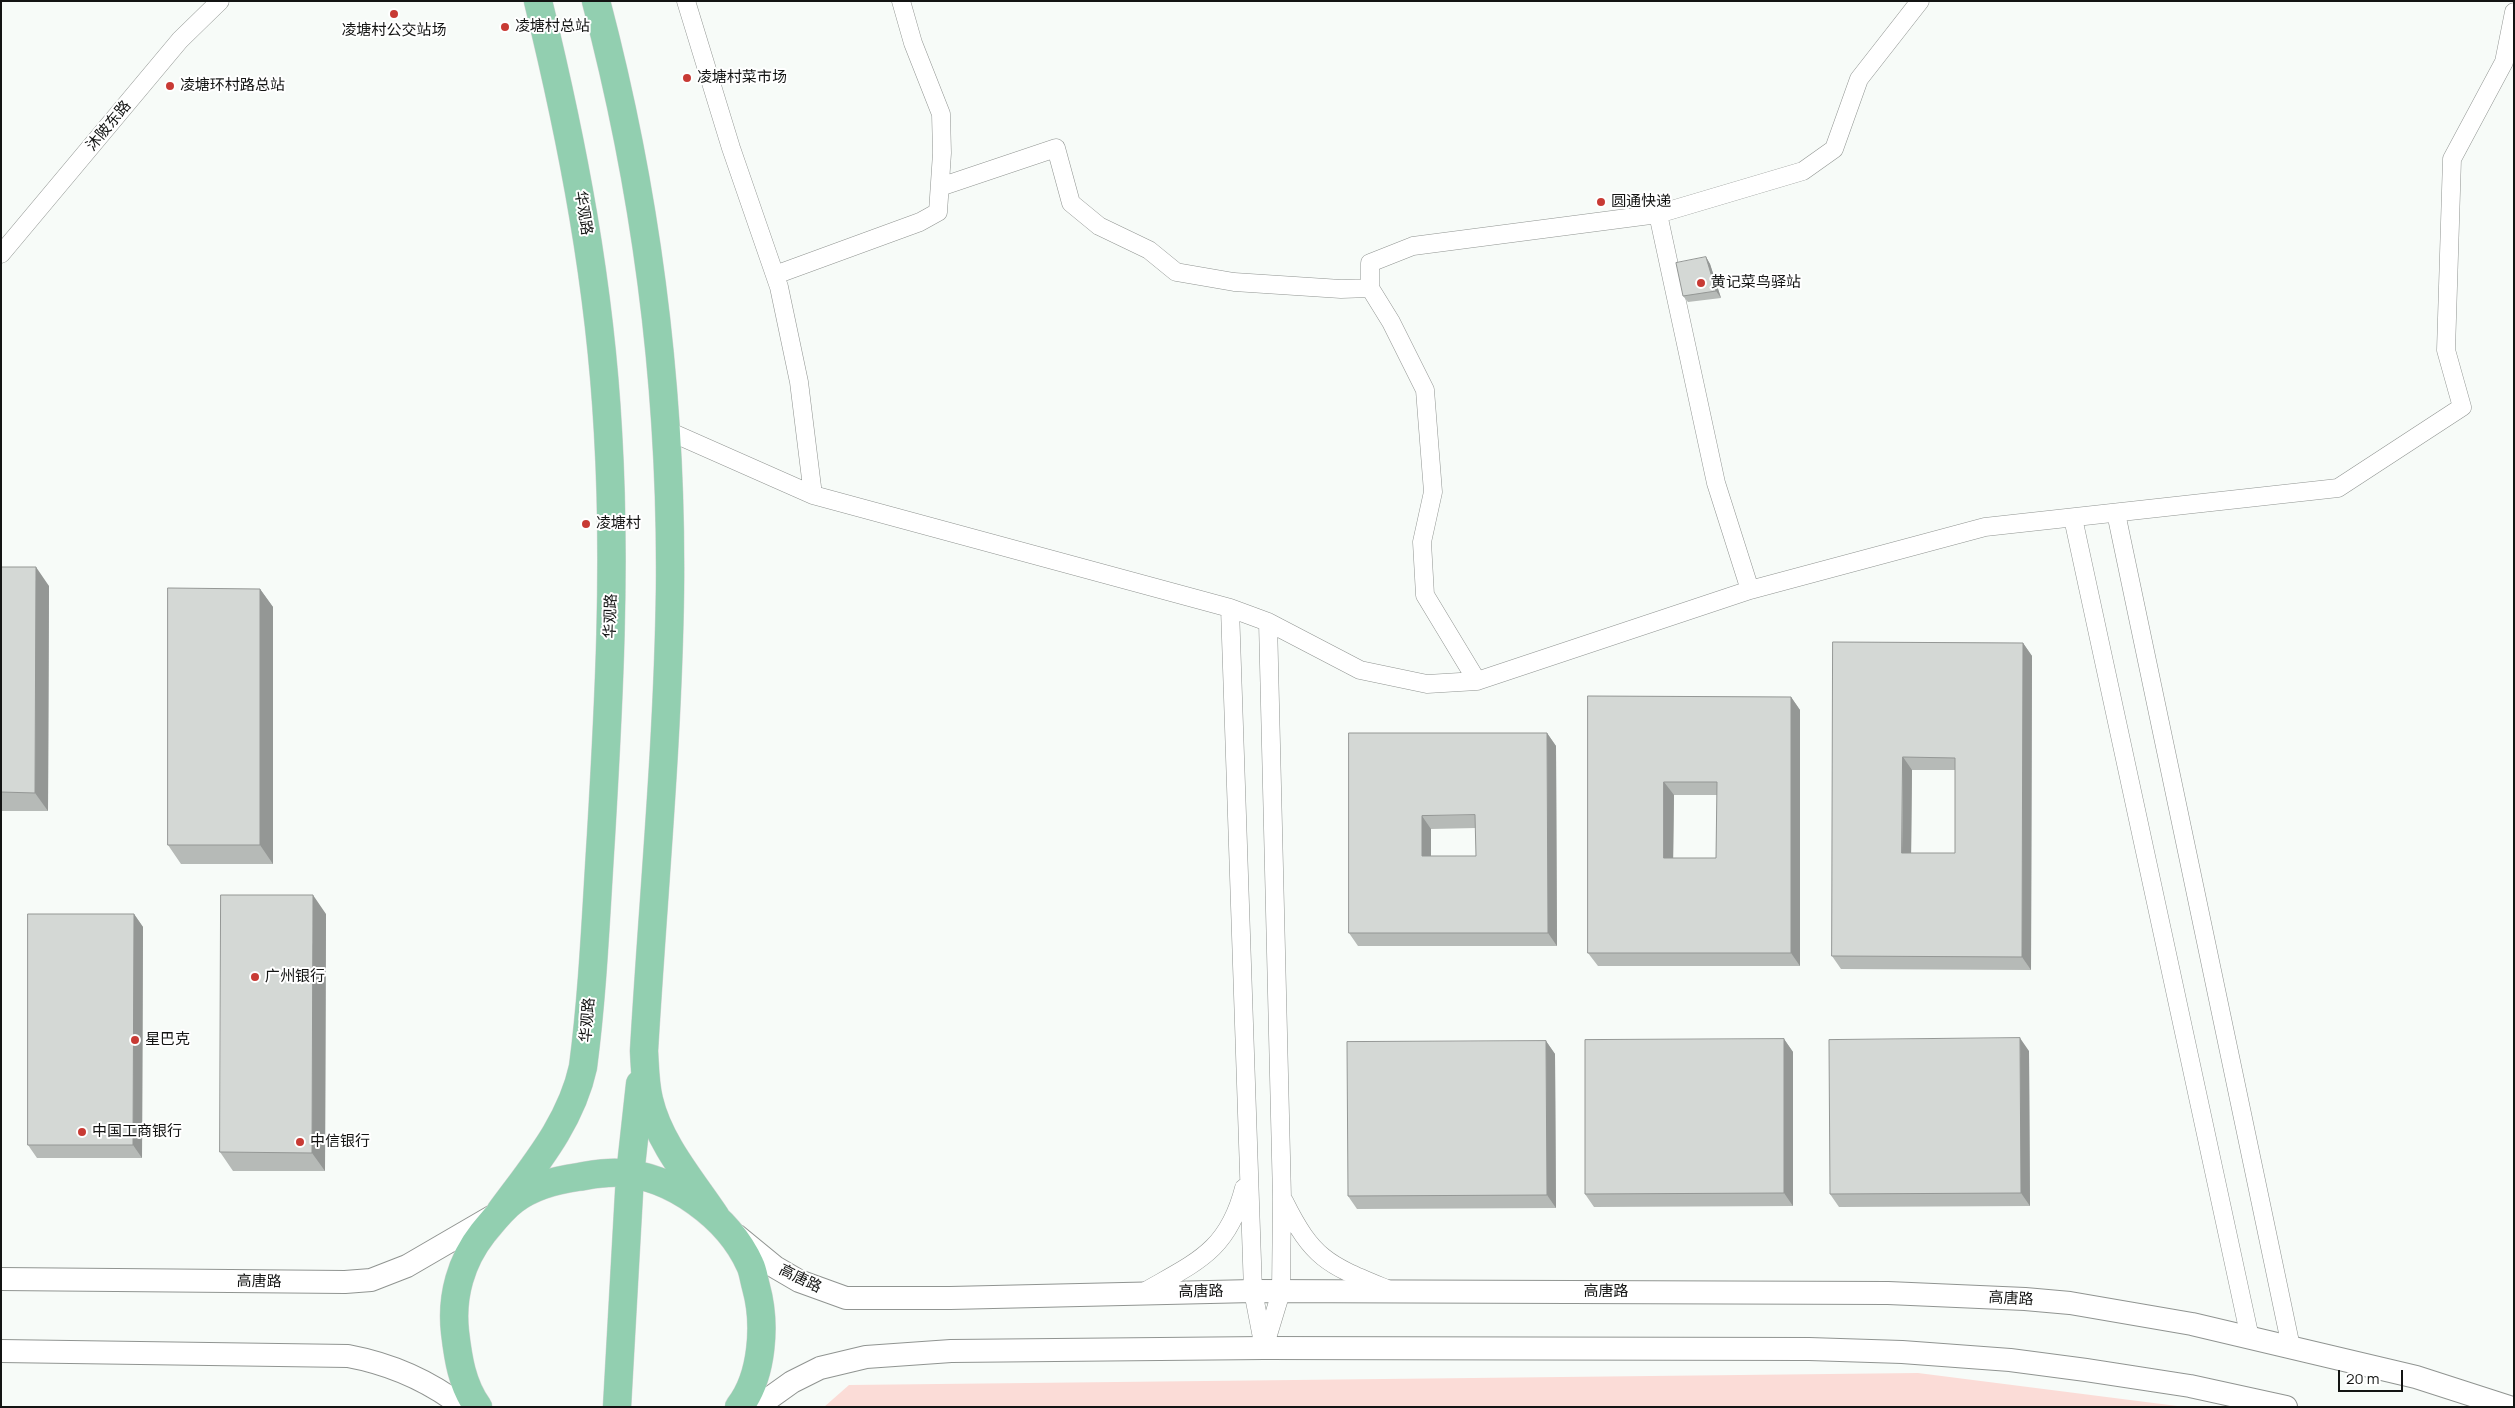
<!DOCTYPE html>
<html>
<head>
<meta charset="utf-8">
<style>
  body { margin:0 }
  #map { position:relative; width:2515px; height:1408px; overflow:hidden; background:#f7fbf8; font-family:Manrope,sans-serif }
  canvas { display:block }
  .frame { position:absolute; inset:0; border:2px solid #131413; pointer-events:none }
  .scale { position:absolute; left:2338px; top:1370px; width:65px; height:22px; box-sizing:border-box; border:2px solid #131413; border-top:0; padding-left:6px; font-size:15px; line-height:18px; white-space:nowrap; color:#131413; -webkit-text-stroke:4px #fff; paint-order:stroke }
</style>
</head>
<body>
<div id="map">
<canvas width="2515" height="1408"></canvas>
<div class="frame"></div>
<div class="scale">20 m</div>
</div>
<script>
const ctx = document.querySelector('canvas').getContext('2d');
ctx.lineJoin = 'round';
function fill(path, color) { ctx.fillStyle = color; ctx.fill(path, 'evenodd'); }
function trace(path, color, width, dash) { ctx.strokeStyle = color; ctx.lineWidth = width; ctx.lineCap = dash ? 'butt' : 'round'; ctx.setLineDash(dash || []); ctx.stroke(path); }
function write(font, color, halo, rows, align = 'center') {
  ctx.font = font + ' Manrope,"Noto Sans SC",sans-serif'; ctx.lineWidth = 4; ctx.setLineDash([]); ctx.textBaseline = 'middle'; ctx.strokeStyle = halo; ctx.fillStyle = color; for (const [text, x, y, turn = 0] of rows) {
    ctx.save(); ctx.translate(x, y); ctx.rotate((+turn || 0) * Math.PI / 180); ctx.textAlign = isNaN(turn) ? turn : align; if (halo) ctx.strokeText(text, 0, 0); ctx.fillText(text, 0, 0); ctx.restore();
  }
}
fill(new Path2D(`
  M1918,1373L2185,1407H824L849,1385Z`), '#fbdcd7');
const minor = new Path2D(`
  M686,1L731,148L779,287L799,382L813,495
  M940,187L1056,148L1071,203L1099,226L1149,250L1176,272L1234,282L1341,289L1370,288V263L1413,246L1658,214L1803,171L1834,149L1859,79L1920,1
  M1658,214L1716,483L1750,590
  M1,254L180,40L220,1
  M775,275L920,222L938,212L942,153L941,114L913,43L901,1
  M1370,288L1391,322L1425,390L1433,492L1422,542L1425,595L1477,681
  M666,430L813,495L1230,608L1268,622L1360,670L1427,684L1477,681L1750,590L1985,527L2338,488L2462,407L2446,350L2452,159L2504,62L2514,12
  M2116,513L2291,1347
  M2073,518L2250,1338
  M1230,608L1253,1291L1264,1348L1281,1292L1282,1198L1268,622
  M1284,1201C1313,1260 1329,1265 1387,1289
  M1144,1292C1196,1262 1228,1251 1244,1188`);
const tertiary = new Path2D(`
  M736,1235L775,1267L799,1281L846,1298H950L1253,1291L1888,1293L2025,1299L2070,1303L2192,1324L2416,1377L2509,1407
  M1,1279L345,1282L371,1280L407,1266L493,1216
  M1,1351L348,1356C391,1364 428,1380 463,1407
  M757,1407L792,1382L820,1368L866,1357L951,1351L1264,1348L1809,1349L1902,1352L2010,1360L2086,1370L2190,1386L2286,1407`);
const primary = new Path2D(`
  M596,1C647,194 672,390 670,589C668,744 653,897 644,1051C645,1067 645,1084 649,1100C659,1143 692,1181 716,1217
  M500,1212C533,1167 571,1123 583,1067C593,991 596,913 601,836C609,701 616,567 608,432C600,285 573,144 538,1
  M478,1407C462,1385 458,1358 455,1332C451,1296 461,1261 483,1233C493,1221 502,1209 514,1200C533,1186 556,1180 578,1177C591,1175 605,1172 619,1173C672,1175 729,1218 750,1265C753,1271 754,1280 756,1287C766,1323 763,1376 739,1407
  M617,1407L630,1175L640,1084`);
trace(minor, '#909491', 19);
trace(tertiary, '#909491', 24);
trace(primary, '#d5d5d5', 29);
trace(minor, '#fff', 18);
trace(tertiary, '#fff', 22);
trace(primary, '#92cfb0', 28);
fill(new Path2D(`
  M1706,257L1710,264L1721,298L1688,302L1683,296Z
  M1,567L49,586L48,811H1Z
  M260,589L273,607V864H181L168,845Z
  M1833,642L2023,643L2032,656L2031,970L1841,969L1832,956ZM1912,770H1955V853H1911Z
  M1588,696L1791,697L1800,710V966H1598L1588,953ZM1674,795H1717L1716,858H1673Z
  M1349,733H1547L1556,746L1557,946H1358L1349,933ZM1476,828V856H1431V829Z
  M134,914L143,927L142,1158H37L28,1145Z
  M326,914L325,1171H233L220,1152Z
  M1784,1039L1793,1052V1206L1594,1207L1585,1194Z
  M1546,1041L1555,1054L1556,1208L1357,1209L1348,1196Z
  M2029,1051L2030,1206L1839,1207L1830,1194Z`), '#b6bab7');
fill(new Path2D(`
  M1706,257L1710,264L1721,298L1716,291Z
  M36,567L49,586L48,811L35,793Z
  M260,589L273,607V864L260,845Z
  M2023,643L2032,656L2031,970L2022,957Z
  M1791,697L1800,710V966L1791,953Z
  M1547,733L1556,746L1557,946L1548,933Z
  M1903,757L1912,770L1911,866L1902,853Z
  M1664,782L1674,795L1673,871L1664,858Z
  M1422,816L1431,829V869L1422,856Z
  M313,895L326,914L325,1171L312,1153Z
  M134,914L143,927L142,1158L133,1145Z
  M2020,1038L2029,1051L2030,1206L2021,1193Z
  M1784,1039L1793,1052V1206L1784,1193Z
  M1546,1041L1555,1054L1556,1208L1547,1195Z`), '#949795');
const building = new Path2D(`
  M1706,257L1716,291L1683,296L1676,263Z
  M1,567H36L35,793L1,792Z
  M168,588L260,589V845H168Z
  M1833,642L2023,643L2022,957L1832,956ZM1903,757L1955,758V853H1902Z
  M1588,696L1791,697V953H1588ZM1664,782H1717L1716,858H1664Z
  M1349,733H1547L1548,933H1349ZM1475,815L1476,856H1422V816Z
  M221,895H313L312,1153L220,1152Z
  M28,914H134L133,1145H28Z
  M2020,1038L2021,1193L1830,1194L1829,1040Z
  M1784,1039V1193L1585,1194V1040Z
  M1546,1041L1547,1195L1348,1196L1347,1042Z`);
fill(building, '#d4d8d5');
trace(building, '#949795', 1);
for (const [x, y, r, color] of [
  [394,14,5,"#c83a34"],
  [505,27,5,"#c83a34"],
  [687,78,5,"#c83a34"],
  [170,86,5,"#c83a34"],
  [1601,202,5,"#c83a34"],
  [1701,283,5,"#c83a34"],
  [586,524,5,"#c83a34"],
  [255,977,5,"#c83a34"],
  [135,1040,5,"#c83a34"],
  [82,1132,5,"#c83a34"],
  [300,1142,5,"#c83a34"]
]) { const dot = new Path2D(); dot.arc(x, y, r, 0, 2 * Math.PI); ctx.fillStyle = color; ctx.fill(dot); trace(dot, '#fff', 2); }
write('15px', '#131413', '#fff', [
  ["凌塘村总站",515,27],
  ["凌塘村公交站场",394,31,"center"],
  ["凌塘村菜市场",697,78],
  ["凌塘环村路总站",180,86],
  ["圆通快递",1611,202],
  ["黄记菜鸟驿站",1711,283],
  ["凌塘村",596,524],
  ["广州银行",265,977],
  ["星巴克",145,1040],
  ["中国工商银行",92,1132],
  ["中信银行",310,1142]
], 'left');
write('15px', '#131413', '#fff', [
  ["沐陂东路",109,126,-50],
  ["华观路",583,213,81],
  ["华观路",611,616,-88],
  ["华观路",588,1020,-85],
  ["高唐路",800,1279,26],
  ["高唐路",259,1282,1],
  ["高唐路",1201,1292,-1],
  ["高唐路",1606,1292],
  ["高唐路",2011,1299,3]
]);
</script>
</body>
</html>
